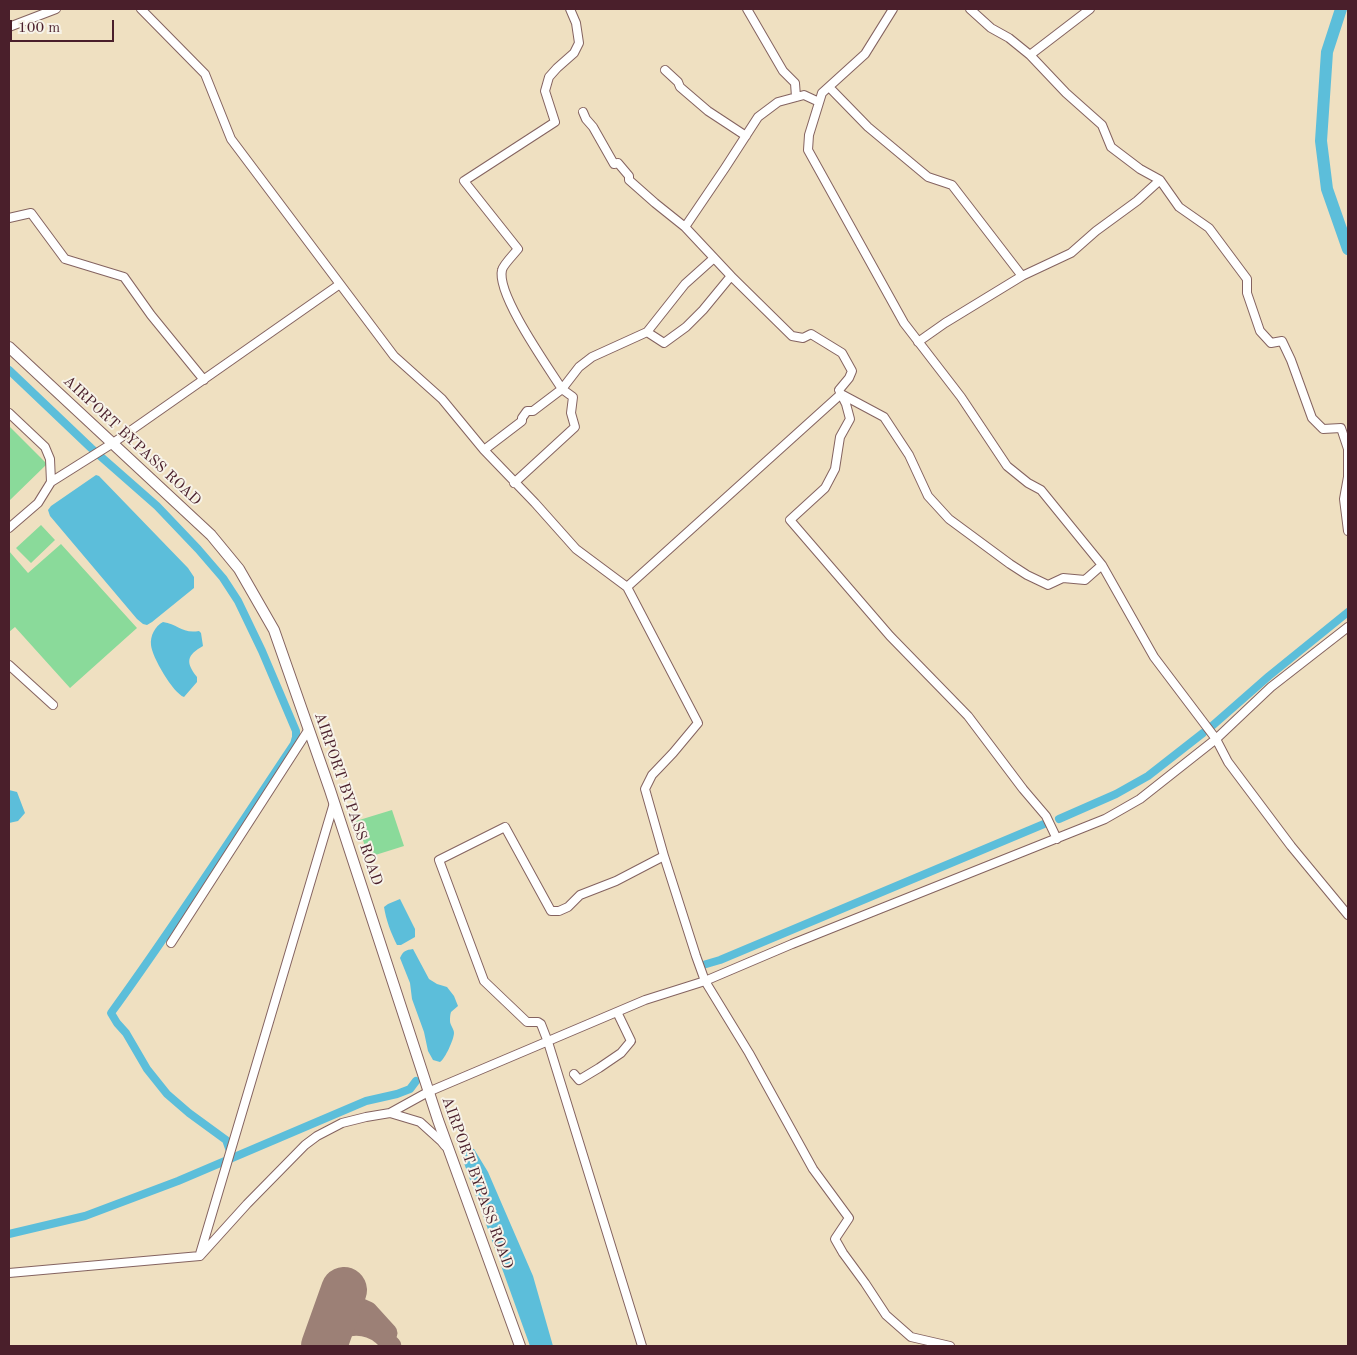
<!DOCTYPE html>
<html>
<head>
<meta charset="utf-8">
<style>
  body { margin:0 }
  #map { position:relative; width:1357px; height:1355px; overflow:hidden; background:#efe0c1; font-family:"Old Standard TT",serif }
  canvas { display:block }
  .frame { position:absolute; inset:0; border:10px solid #4a1f2b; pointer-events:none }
  .scale { position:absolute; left:10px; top:20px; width:104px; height:22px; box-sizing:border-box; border:2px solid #4a1f2b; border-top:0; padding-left:6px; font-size:15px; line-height:18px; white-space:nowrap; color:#4a1f2b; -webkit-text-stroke:4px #f7f3e8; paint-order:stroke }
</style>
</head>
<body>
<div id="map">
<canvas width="1357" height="1355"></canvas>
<div class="frame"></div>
<div class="scale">100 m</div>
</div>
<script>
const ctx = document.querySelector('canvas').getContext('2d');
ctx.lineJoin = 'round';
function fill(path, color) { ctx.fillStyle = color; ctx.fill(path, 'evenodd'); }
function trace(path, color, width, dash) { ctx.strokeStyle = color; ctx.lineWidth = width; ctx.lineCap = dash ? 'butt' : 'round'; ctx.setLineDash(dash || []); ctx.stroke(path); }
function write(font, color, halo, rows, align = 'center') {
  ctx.font = font + ' "Old Standard TT",serif'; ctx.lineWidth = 4; ctx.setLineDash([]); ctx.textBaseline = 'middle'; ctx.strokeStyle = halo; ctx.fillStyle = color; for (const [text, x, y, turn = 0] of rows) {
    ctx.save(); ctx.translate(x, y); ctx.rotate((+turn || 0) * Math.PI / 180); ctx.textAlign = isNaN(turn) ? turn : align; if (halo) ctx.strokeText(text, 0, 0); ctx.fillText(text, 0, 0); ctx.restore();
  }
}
fill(new Path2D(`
  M9,426L47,464L9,501Z
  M41,525L55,540L31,563L16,548Z
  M61,544L137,628L70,688L15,627L9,632V551L28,573Z
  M392,810L404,846L369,857L356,821Z`), '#8ada9a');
fill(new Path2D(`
  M96,475L99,476L188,568L194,577V588L152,622L147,625L143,624L137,619L50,516L48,510L51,506Z
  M163,622C178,624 182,634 199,631L201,633L203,646C187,655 185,662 197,677V682L184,697C173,693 152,657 151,645C150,636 155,626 163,622Z
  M9,790L17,792L25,813L18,821L9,823Z
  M400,899L415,929V937L401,945H397C391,933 386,920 384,907L388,904Z
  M413,949L429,979L437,984L447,987L454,996L458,1006L451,1012C450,1015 450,1018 450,1021C450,1025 454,1029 454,1033C454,1039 445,1059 440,1062L433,1060L428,1051L424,1032L412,999L410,983L400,958C403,951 406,950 413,949Z
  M468,1148L474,1149L488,1172L533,1276L553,1346H530L464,1163L465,1154Z`), '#5cbeda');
trace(new Path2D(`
  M9,370L91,448L157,506L198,549L223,578L238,601L262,651L296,731V737L294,744C234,834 175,925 111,1013L117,1023L126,1033L147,1069L167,1094L189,1113L226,1140L231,1154
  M1212,726L1269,676L1348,612
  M1059,819L1116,794L1148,776L1203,733
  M703,965L720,960L1044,824
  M9,1234L85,1216L178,1181L366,1101L397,1094L410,1089L416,1081`), '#5cbeda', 8);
trace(new Path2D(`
  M1341,9L1327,52L1321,141L1327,189L1348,249`), '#5cbeda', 12);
trace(new Path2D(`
  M341,1299L368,1311L388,1333
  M325,1344C328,1341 330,1338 333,1335C346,1323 367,1324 381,1335C385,1338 388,1342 392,1346`), '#9c8076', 19);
trace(new Path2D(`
  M324,1346L344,1290`), '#9c8076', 46);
const street = new Path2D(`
  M141,9L205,74L231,139L394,356L442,399L484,450L535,503L576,549L627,587L698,723L673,753L652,775L645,789L664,856
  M747,9L783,71L795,83L796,97
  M893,9L865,54L822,93L809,135L808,150L904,323L961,397L1007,466L1028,483L1041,490L1102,565L1154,657L1216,739L1228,762L1291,846L1348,915
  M970,9L991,28L1009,38L1030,55L1066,93L1102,125L1111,147L1140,169L1160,180L1179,207L1209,228L1247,279V293L1260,331L1271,343L1282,341L1291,360L1312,418L1323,429L1341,428L1348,449V477L1344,499L1348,531
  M9,27L56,9
  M1030,55L1090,9
  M665,70L678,82L680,87L708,111L746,136
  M829,87L868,127L928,177L952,185L1022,276L945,323L918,342
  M583,112L586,119L593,127L614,164L618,163L629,176V180L655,203L685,227
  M9,218L31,213L65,259L124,277L151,315L204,380
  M731,276L685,227L725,168L758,117L778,102L804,95L819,102
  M1022,276L1071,253L1096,231L1137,201L1160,180
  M647,332L685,284L714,258
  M9,413L45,447L50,459L51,482L38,503L9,528
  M484,450L522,421V418L527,411H533L562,389C548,367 496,294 502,270C503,265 514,254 518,249L464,181L555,122L545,91L549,77L557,68L574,53L579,43L576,23L570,9
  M51,482L113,443L340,284
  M514,483L575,427L571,413L573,397L562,389L579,367L592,357L647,332L664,343L686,327L703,310L731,276L792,336L803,338L811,334L842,353L852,371L849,378L839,390L846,404L850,419L840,437L835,469L825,488L790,520L890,636L968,716L1023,789L1046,816L1057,839
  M627,587L841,394L884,417L909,455L928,496L949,519L1010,564L1027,575L1048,585L1063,578L1085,580L1102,565
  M9,665L53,705
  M171,943L309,729
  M574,1074L579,1080L599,1068L621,1053L631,1041L617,1012
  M390,1113L428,1092L645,1000L705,981L792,944L1105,819L1140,799L1216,739L1271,687L1348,627
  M200,1254L334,803
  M9,1273L200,1256L247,1204L305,1145L317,1136L342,1123L366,1117L390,1113L420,1122L441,1141L445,1146
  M642,1346L548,1042L541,1024L538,1022H527L484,981L439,860L505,827L551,911H559L568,907L580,895L616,881L664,856L696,956L705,981L749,1053L813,1169L849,1218L835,1239L843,1253L865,1283L886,1315L911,1337L950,1346`);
const secondary = new Path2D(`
  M9,347L211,535L239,569L274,630L330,790L438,1120L520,1346`);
trace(street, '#846360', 10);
trace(secondary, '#846360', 12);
trace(street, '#fff', 8);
trace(secondary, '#fff', 10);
write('15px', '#4a1f2b', '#f7f3e8', [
  ["AIRPORT BYPASS ROAD",132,441,43],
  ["AIRPORT BYPASS ROAD",348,799,71],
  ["AIRPORT BYPASS ROAD",477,1183,70]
]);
</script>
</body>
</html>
